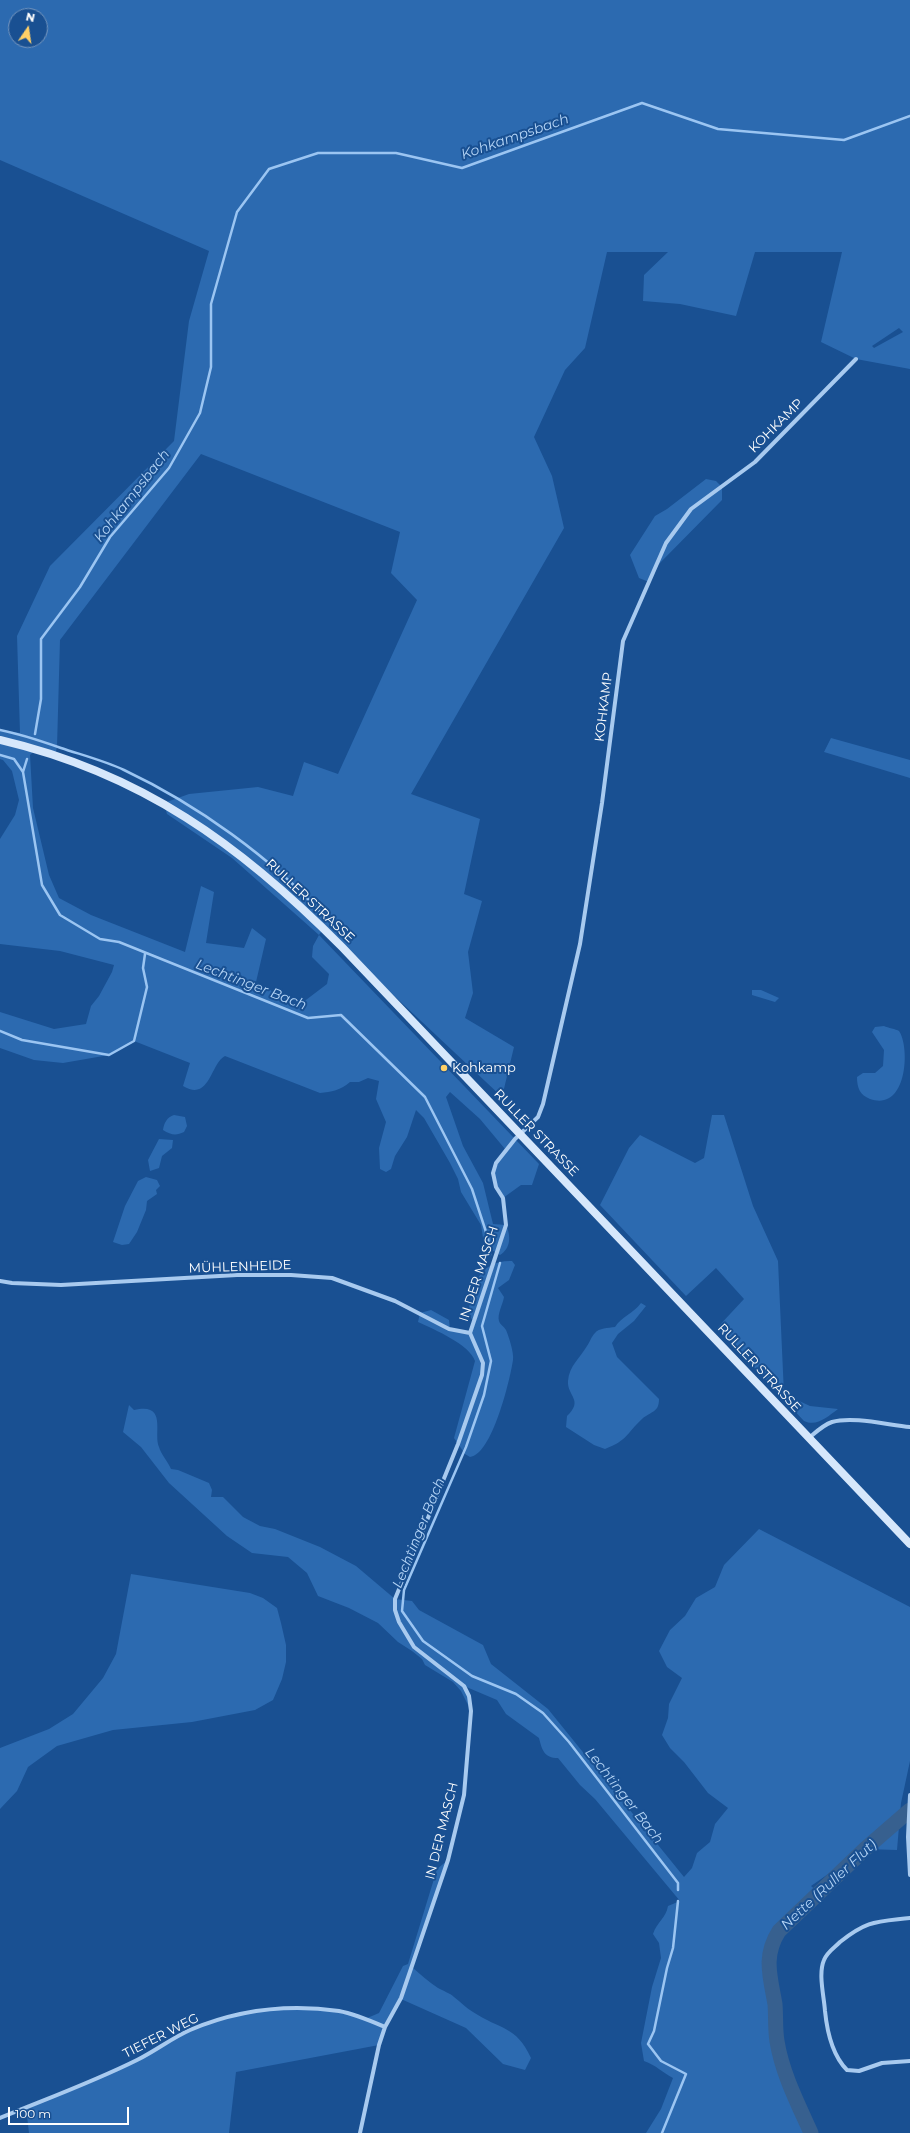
<!DOCTYPE html>
<html>
<head>
<meta charset="utf-8">
<style>
  body { margin:0 }
  #map { position:relative; width:910px; height:2133px; overflow:hidden; background:#195092; font-family:Montserrat,sans-serif }
  canvas { display:block }
  .north { position:absolute; left:8px; top:8px; width:40px; height:40px; box-sizing:border-box; background:#195092; border:1px solid #7596be; border-radius:50%; rotate:13deg; font-size:11px; font-weight:700; line-height:16px; text-align:center; color:#fff }
  .north::after { content:''; display:block; margin:auto; width:14px; height:18px; background:#ffd067; clip-path:polygon(50% 0,100% 100%,50% 72%,0 100%) }
  .scale { position:absolute; left:8px; top:2107px; width:121px; height:18px; box-sizing:border-box; border:2px solid #fff; border-top:0; padding-left:5px; font-size:12px; line-height:14px; white-space:nowrap; color:#fff; -webkit-text-stroke:3px #195092; paint-order:stroke }
</style>
</head>
<body>
<div id="map">
<canvas width="910" height="2133"></canvas>
<div class="north">N</div>
<div class="scale">100 m</div>
</div>
<script>
const ctx = document.querySelector('canvas').getContext('2d');
ctx.lineJoin = 'round';
function fill(path, color) { ctx.fillStyle = color; ctx.fill(path, 'evenodd'); }
function trace(path, color, width, dash) { ctx.strokeStyle = color; ctx.lineWidth = width; ctx.lineCap = dash ? 'butt' : 'round'; ctx.setLineDash(dash || []); ctx.stroke(path); }
function write(font, color, halo, rows, align = 'center') {
  ctx.font = font + ' Montserrat,sans-serif'; ctx.lineWidth = 4; ctx.setLineDash([]); ctx.textBaseline = 'middle'; ctx.strokeStyle = halo; ctx.fillStyle = color; for (const [text, x, y, turn = 0] of rows) {
    ctx.save(); ctx.translate(x, y); ctx.rotate((+turn || 0) * Math.PI / 180); ctx.textAlign = isNaN(turn) ? turn : align; if (halo) ctx.strokeText(text, 0, 0); ctx.fillText(text, 0, 0); ctx.restore();
  }
}
fill(new Path2D(`
  M0,0H910V369L856,359L821,342L842,252H755L736,316L680,304L643,301L644,275L668,252H607L585,348L565,370L534,437L552,476L564,528L411,794L480,819L464,894L482,901L468,952L473,993L465,1018L514,1047L502,1097L323,929L319,935L539,1164L532,1185H521L503,1198C488,1175 494,1171 505,1149L480,1119L450,1092L446,1097L463,1146L483,1183L493,1224L506,1225C511,1236 511,1248 500,1255L490,1249L483,1238L481,1225L461,1192L458,1179L450,1163L424,1118L416,1110L407,1137L395,1156L391,1169L386,1172L380,1169L379,1148L386,1122L376,1099L379,1081L368,1078L359,1082H350C341,1090 331,1092 320,1093L225,1056C210,1064 210,1102 183,1086L190,1063L134,1041L109,1055L63,1063L34,1060L0,1048V1012L54,1029L86,1024L91,1006L99,996L112,972L114,965L60,951L0,944V839L15,815L19,800L12,771L3,760L0,759V730L20,733L17,636L50,566L174,441L189,321L209,251L0,160ZM16,16H40V40H16ZM899,328L903,332L874,348L872,346ZM201,454L400,532L391,573L417,600L338,774L304,762L293,796L258,787L189,794L164,803L167,814L232,858L319,935L313,946L312,957L329,974L327,984L298,1006L256,982L266,939L252,928L244,948L206,943L214,892L201,886L185,952L91,915L59,898L49,875L33,808L30,755L36,749L55,756L57,747L60,640Z
  M706,479L716,481L722,487V500L656,567L649,582L639,578L630,555L655,516L667,509Z
  M831,738L910,760V778L824,752Z
  M752,990H761L779,998L775,1002L752,995Z
  M884,1026C888,1028 896,1029 899,1031C910,1046 908,1112 870,1099C860,1095 857,1088 857,1077L863,1073H875L883,1066L884,1050L872,1032L875,1027Z
  M174,1115L185,1117L187,1126L184,1132C176,1136 171,1135 163,1130C164,1123 167,1117 174,1115Z
  M712,1115H724L753,1206L778,1261L784,1394L810,1406L838,1409C827,1417 817,1427 804,1421L717,1328L744,1299L716,1268L686,1296L600,1205L629,1148L640,1135L695,1163L704,1158Z
  M159,1139L173,1140L172,1148L162,1156L159,1168L150,1171L148,1160Z
  M146,1177L157,1180L160,1186L156,1190L157,1194L147,1201L146,1210L137,1232L129,1244L122,1245L113,1242L125,1206L138,1181Z
  M512,1261L515,1265L509,1280L498,1288L504,1297C503,1304 497,1314 499,1321C500,1325 504,1326 506,1330C509,1337 514,1353 513,1360C510,1380 492,1455 470,1457L465,1454L454,1438L475,1361C469,1344 435,1330 418,1322L420,1313L431,1310L449,1320L450,1329L470,1333L474,1321L468,1315C472,1287 478,1260 512,1261Z
  M641,1303L646,1306L634,1321L618,1334L612,1343L617,1357L659,1399C659,1413 651,1411 642,1419C626,1434 628,1440 605,1449L594,1445L566,1427L567,1416C584,1400 567,1396 568,1381C569,1366 580,1358 587,1346C590,1342 591,1337 595,1333C599,1328 608,1328 615,1327C622,1316 633,1314 641,1303Z
  M129,1405L134,1410C168,1402 153,1433 159,1447C161,1454 168,1462 171,1469L178,1470L209,1483L212,1490L211,1497H223L243,1517L260,1526L275,1529L320,1547L356,1566L395,1599L412,1601L419,1610L483,1645L491,1664L548,1709L684,1877L692,1868L697,1853L710,1842L715,1824L728,1808L708,1793L684,1762L670,1748L662,1735L668,1718L669,1704L682,1678L667,1667L659,1651L670,1630L685,1616L696,1598L715,1587L724,1565L759,1529L910,1607V1761L901,1803L897,1850L864,1849L811,1886L819,1893L779,1930L771,1943L768,1962L776,2011L772,2047L775,2062L811,2133H646L661,2109L673,2078C663,2073 656,2065 644,2061L641,2043L652,1987L661,1958L659,1943L653,1934C657,1922 666,1918 668,1906L680,1901L595,1799L580,1785L558,1758C544,1758 542,1750 539,1738L506,1714L497,1700L464,1686L469,1696L471,1711L461,1691L453,1682L425,1665L422,1659L412,1651L398,1642L378,1623L349,1608L318,1596L307,1573L288,1557L252,1553L227,1536L169,1483L141,1447L123,1432Z
  M131,1574L250,1593L263,1598L277,1608L281,1623L286,1645V1662L282,1679L273,1700L255,1710L192,1722L113,1730L57,1746L28,1767L17,1791L0,1809V1748L49,1729L73,1714L103,1678L116,1654Z
  M448,1860L412,1967C420,1974 429,1982 438,1988C443,1991 450,1993 454,1997C461,2002 466,2008 473,2012C500,2030 516,2025 531,2058L525,2070L503,2064L466,2028L401,1999L385,2027L379,2045L236,2072L229,2133H29L26,2107C63,2091 101,2077 137,2060C155,2051 172,2038 190,2030C244,2007 309,2001 365,2019L379,2013L403,1966L408,1964L437,1869Z`), '#2c6ab0');
trace(new Path2D(`
  M0,730C21,734 41,741 61,748C82,755 105,761 124,770C196,804 272,858 325,917
  M35,734L41,699V639L80,587L110,537L169,468L200,413L211,367V304L237,212L269,169L318,153H396L462,168L642,103L718,129L844,140L910,116
  M0,755L14,759L23,772
  M27,759L23,772L42,885L60,915L100,939L119,942L308,1018L341,1015L425,1097L472,1189L488,1238L490,1255
  M0,1031L22,1040L109,1055L134,1041L147,987L143,968L145,954
  M500,1263L482,1326L491,1361L484,1395L466,1447L404,1590L402,1611L423,1641L472,1676L516,1694L543,1713L569,1742L678,1883V1890
  M662,2133L686,2074L661,2061L648,2044L654,2031L667,1968L673,1948L678,1901`), '#9bc5f2', 2.5);
trace(new Path2D(`
  M811,2133C798,2104 782,2073 777,2041C775,2029 776,2016 775,2004C770,1976 763,1956 779,1931L865,1849L910,1810`), '#37608f', 15);
trace(new Path2D(`
  M0,1281L12,1283L61,1285L237,1275H291L332,1278L395,1301L449,1329L470,1333
  M809,1438C816,1432 823,1425 832,1422C853,1416 888,1425 910,1427
  M910,1795L908,1837L910,1875
  M910,1918C876,1922 868,1920 840,1942C834,1948 827,1952 824,1960C818,1974 824,1996 825,2011C827,2031 833,2056 847,2070L859,2071L882,2063L910,2061
  M0,2118C46,2099 93,2082 137,2060C155,2051 172,2038 190,2030C237,2010 289,2004 339,2011C355,2014 371,2021 385,2027
  M360,2133L379,2045L385,2027L401,1998L448,1860L464,1795L471,1711L469,1696L464,1686L414,1647L399,1622L395,1610V1599L458,1444L482,1375L483,1363L470,1333L506,1225L503,1198L496,1187L493,1173L496,1163L515,1139L538,1117L543,1104L580,944L602,803L623,641L666,543L691,509L755,462L856,359`), '#a8caef', 4);
trace(new Path2D(`
  M0,740C141,773 241,845 342,947L910,1544`), '#d6e7fb', 8);
for (const [x, y, r, color] of [
  [444,1068,4,"#ffd067"]
]) { const dot = new Path2D(); dot.arc(x, y, r, 0, 2 * Math.PI); ctx.fillStyle = color; ctx.fill(dot); trace(dot, '#195092', 1.5); }
write('13px', '#fff', '#195092', [
  ["KOHKAMP",776,426,-45],
  ["KOHKAMP",604,707,-83],
  ["RULLER STRASSE",310,901,43],
  ["RULLER STRASSE",536,1133,46],
  ["MÜHLENHEIDE",240,1267,-2],
  ["IN DER MASCH",479,1274,-72],
  ["RULLER STRASSE",759,1368,47],
  ["IN DER MASCH",442,1831,-76],
  ["TIEFER WEG",161,2036,-27]
]);
write('13px', '#fff', '#195092', [
  ["Kohkamp",452,1068]
], 'left');
write('italic 14px', '#b4d4f6', '#195092', [
  ["Kohkampsbach",515,137,-19],
  ["Kohkampsbach",132,496,-52],
  ["Lechtinger Bach",251,985,21],
  ["Lechtinger Bach",419,1533,-68],
  ["Lechtinger Bach",624,1796,52],
  ["Nette (Ruller Flut)",829,1885,-43]
]);
</script>
</body>
</html>
